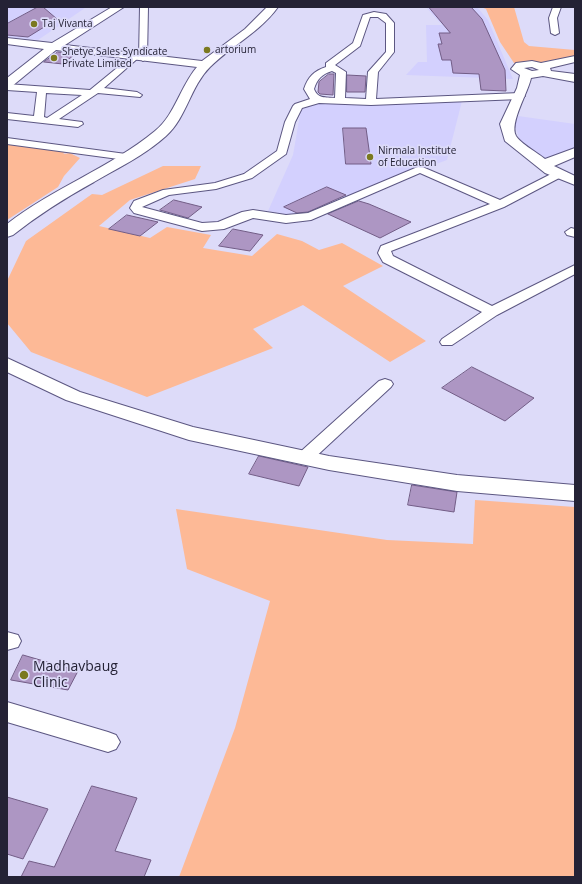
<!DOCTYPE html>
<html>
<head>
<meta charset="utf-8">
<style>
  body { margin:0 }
  #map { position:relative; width:582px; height:884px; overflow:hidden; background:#dddbf9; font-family:"Open Sans",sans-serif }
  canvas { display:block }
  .frame { position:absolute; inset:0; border:8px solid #242235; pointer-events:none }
</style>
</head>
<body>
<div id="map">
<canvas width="582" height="884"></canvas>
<div class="frame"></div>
</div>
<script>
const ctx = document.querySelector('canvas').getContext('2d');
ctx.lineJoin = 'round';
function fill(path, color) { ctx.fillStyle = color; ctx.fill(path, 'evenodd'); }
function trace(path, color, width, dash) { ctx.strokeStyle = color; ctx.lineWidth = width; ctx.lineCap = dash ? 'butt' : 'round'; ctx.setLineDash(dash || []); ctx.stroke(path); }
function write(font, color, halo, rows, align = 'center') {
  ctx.font = font + ' "Open Sans",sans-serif'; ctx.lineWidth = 3.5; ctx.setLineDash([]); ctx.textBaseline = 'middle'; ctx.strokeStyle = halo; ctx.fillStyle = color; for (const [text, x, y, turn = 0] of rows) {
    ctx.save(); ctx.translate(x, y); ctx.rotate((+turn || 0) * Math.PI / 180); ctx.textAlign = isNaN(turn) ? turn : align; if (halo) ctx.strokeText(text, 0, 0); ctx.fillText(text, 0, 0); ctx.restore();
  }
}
fill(new Path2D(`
  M7,7H85V8L38,40L7,37Z
  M426,7H477L488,20L513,79L406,75L418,62H427L426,25H442Z
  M462,101L447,160L293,216L268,211L293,155L301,109L318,104Z
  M518,116L575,124V157L546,160L519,139L515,125Z`), '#d3d0fe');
fill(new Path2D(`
  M481,7H514L524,42L529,46L575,50V56L537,63H514L500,42L486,9Z
  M7,143L66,152L63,154L70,153L80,158L64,176L58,187L7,220Z
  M163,166H201L195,179L130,200L99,226L150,238L167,227L211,235L203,248L252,256L277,234L302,241L319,250L342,243L383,266L343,286L426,341L390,362L303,305L253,329L273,348L147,397L31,352L7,323V281L26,241L92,194L102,195Z
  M475,500L575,507V877H179L235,728L270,601L187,569L176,509L387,540L473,544Z`), '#fdb996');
const building = new Path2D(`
  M38,7H43L57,19L28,37L7,35V24Z
  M429,7H471L482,19L505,70L506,91L481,90L479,74L453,73L451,60H442L438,44H442L439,33H450Z
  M58,52L75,54L63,64L44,62Z
  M329,74H334L333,95L320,94L318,92L319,82Z
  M347,75L366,76L365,92H347Z
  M343,128H366L371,164H346Z
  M327,187L346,195L308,212L297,213L284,207Z
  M174,200L202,207L188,218L160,210Z
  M359,201L369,204L411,222L380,238L328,214Z
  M127,215L158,222L140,236L109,229Z
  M233,229L263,235L250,251L219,246Z
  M472,367L534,398L505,421L442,388Z
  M259,456L308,467L299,486L249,474Z
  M412,485L457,492L454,512L408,505Z
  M23,655L78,671L68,690L11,680Z
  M92,786L137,798L115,851L151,860L144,877H21L29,861L54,867Z
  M7,797L48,809L23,859L7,854Z`);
fill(building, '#ad96c3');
trace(building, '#725d86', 1);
const street = new Path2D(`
  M140,7H148L147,58L143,61L139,58Z
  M553,7H561L557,18L559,33L555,35L551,33L549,18Z
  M374,12L386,14L394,23V52L378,72L376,99L520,93L525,96L520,99L371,105L319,103L302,108L295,122L286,154L252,178L216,189L169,195L142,207L202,223L218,222L242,212L253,210L286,215L308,213L420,166L500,200L555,172H563L565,174L563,176L504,207L391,251L393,256L492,306L575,265V274L497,315L452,345H442L440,342L442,339L482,312L383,262L378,253L381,246L490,204L420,173L311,220L286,223L253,218L224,229L202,231L134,213L130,208L134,201L163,190L215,183L244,174L277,151L285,122L293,106L295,104L310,99L304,89C308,77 314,71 326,67V63L353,43L363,15ZM370,17H378L386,23V52L368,72L366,99L345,98L346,72L335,65L360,46ZM332,71L336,73L335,98C325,97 318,99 314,89C317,79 322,74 332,71Z
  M134,54L138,57L137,59L104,88L137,92L142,95L140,97L98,93L59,119L82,122L83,124L78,127L7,119V113L34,116L37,92L7,90V84L90,90ZM46,93L82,95L47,118L44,117Z
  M7,138L126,154L131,157L126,160L7,144Z
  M571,228L575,229V237L567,235L565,232Z
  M385,379L391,381L393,384L391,387L310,462L304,464L298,462L295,458L298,454L379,381Z
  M7,632L18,635L21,641L18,647L7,650Z
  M7,702L108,732L116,735L120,742L116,749L108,752L7,722Z`);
const secondary = new Path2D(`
  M112,7H124L65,45L202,61L245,29L267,7H278C260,32 231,46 210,67C190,87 187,117 166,136C145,155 118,168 94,182C65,198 38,215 13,235L7,237V224C53,188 110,168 155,131C175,115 180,87 197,67L56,50L11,87L7,88V78L44,49L7,44V38L52,43Z
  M575,56V62L550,68L551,71L575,74V82L543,76L531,78C528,93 509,123 516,136C520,143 539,154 545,159L575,148V157L554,166L575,176V185L545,173L505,141L500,124L517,88L520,75L511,69L516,63L532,61L541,63ZM532,67L539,70L532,71L524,68Z
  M7,358L80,392L193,427L329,456L457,475L575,485V501L457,491L329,470L189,440L66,400L7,372Z`);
trace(street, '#5c5782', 2);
trace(secondary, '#5c5782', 2);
fill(street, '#fff');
fill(secondary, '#fff');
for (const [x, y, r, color] of [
  [34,24,4,"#7b791f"],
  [207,50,4,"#7b791f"],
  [54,58,4,"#7b791f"],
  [370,157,4,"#7b791f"],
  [24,675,5,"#7b791f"]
]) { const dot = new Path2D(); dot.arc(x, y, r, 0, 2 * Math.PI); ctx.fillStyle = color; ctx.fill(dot); trace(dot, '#dddbf9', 1.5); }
write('10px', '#242235', '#dddbf9', [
  ["Taj Vivanta",42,24],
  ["artorium",215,50],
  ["Shetye Sales Syndicate",62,52],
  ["Private Limited",62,64],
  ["Nirmala Institute",378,151],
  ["of Education",378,163]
], 'left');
write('14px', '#242235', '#dddbf9', [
  ["Madhavbaug",33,667],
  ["Clinic",33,683]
], 'left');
</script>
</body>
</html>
